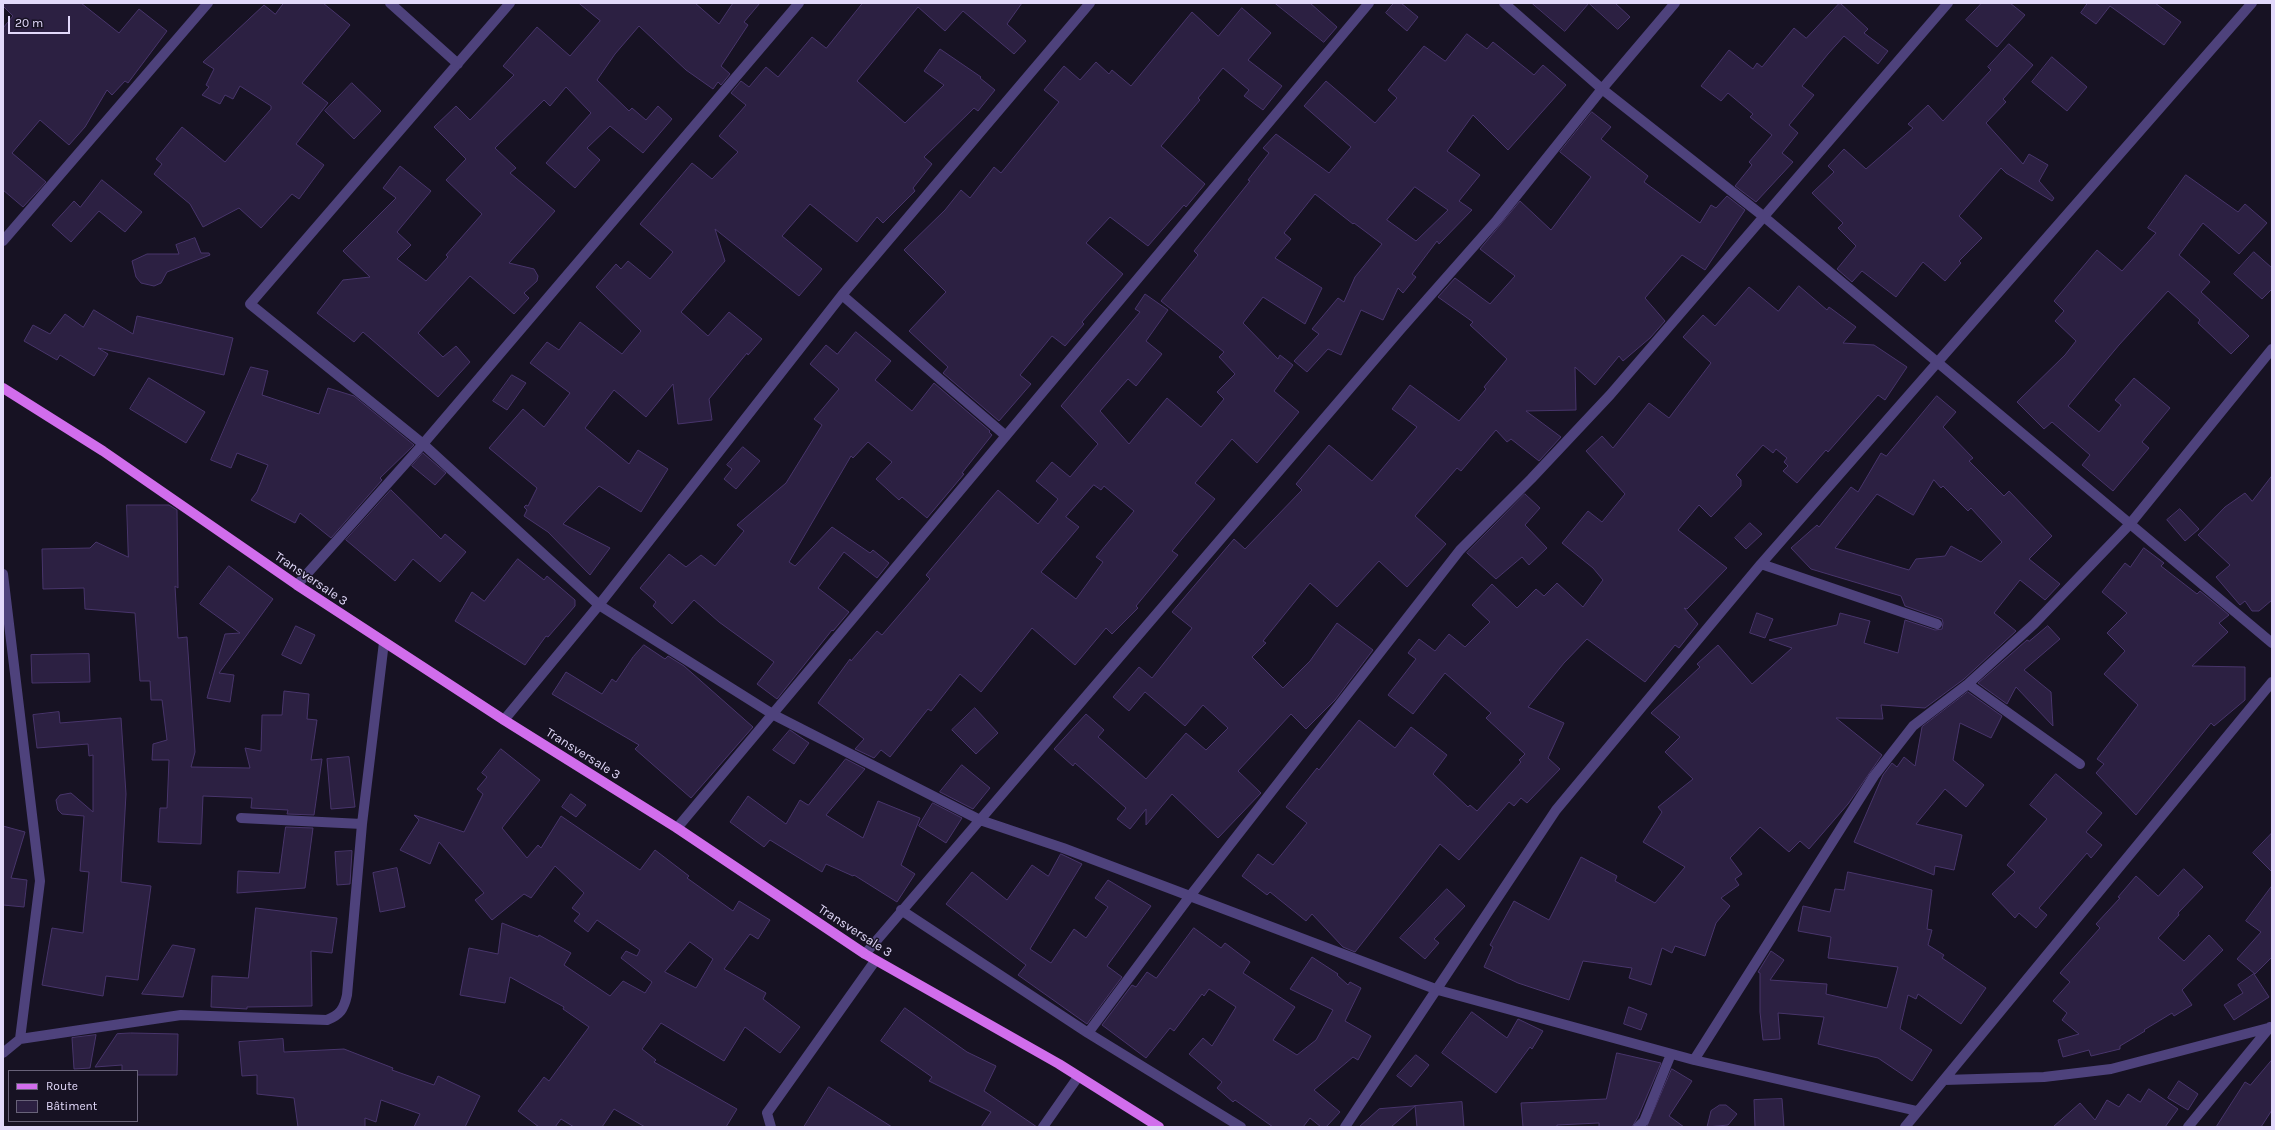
<!DOCTYPE html>
<html>
<head>
<meta charset="utf-8">
<style>
  body { margin:0 }
  #map { position:relative; width:2275px; height:1130px; overflow:hidden; background:#171223; font-family:Karla,sans-serif }
  canvas { display:block }
  .frame { position:absolute; inset:0; border:4px solid #e2d9fa; pointer-events:none }
  .legend { position:absolute; left:8px; top:1070px; width:130px; height:52px; box-sizing:border-box; background:#171223; border:1px solid #686279; margin:0; padding:5px 7px; list-style:none; font-size:12px; color:#e2d9fa }
  .legend li { display:flex; align-items:center; gap:8px; height:20px }
  .legend b { width:20px; border:1px solid #686279 }
  .scale { position:absolute; left:8px; top:16px; width:62px; height:18px; box-sizing:border-box; border:2px solid #e2d9fa; border-top:0; padding-left:5px; font-size:12px; line-height:14px; white-space:nowrap; color:#e2d9fa; -webkit-text-stroke:3px #171223; paint-order:stroke }
</style>
</head>
<body>
<div id="map">
<canvas width="2275" height="1130"></canvas>
<div class="frame"></div>
<ul class="legend">
<li><b style="height:5px;background:#d16dec"></b>Route</li>
<li><b style="height:11px;background:#2c2042"></b>Bâtiment</li>
</ul>
<div class="scale">20 m</div>
</div>
<script>
const ctx = document.querySelector('canvas').getContext('2d');
ctx.lineJoin = 'round';
function fill(path, color) { ctx.fillStyle = color; ctx.fill(path, 'evenodd'); }
function trace(path, color, width, dash) { ctx.strokeStyle = color; ctx.lineWidth = width; ctx.lineCap = dash ? 'butt' : 'round'; ctx.setLineDash(dash || []); ctx.stroke(path); }
function write(font, color, halo, rows, align = 'center') {
  ctx.font = font + ' Karla,sans-serif'; ctx.lineWidth = 3; ctx.setLineDash([]); ctx.textBaseline = 'middle'; ctx.strokeStyle = halo; ctx.fillStyle = color; for (const [text, x, y, turn = 0] of rows) {
    ctx.save(); ctx.translate(x, y); ctx.rotate((+turn || 0) * Math.PI / 180); ctx.textAlign = isNaN(turn) ? turn : align; if (halo) ctx.strokeText(text, 0, 0); ctx.fillText(text, 0, 0); ctx.restore();
  }
}
const building = new Path2D(`
  M3,3H81L119,33L139,9L167,31L128,83L125,81L112,95L107,90L85,127L69,145L40,120L12,153L46,182L23,207L3,190V28L13,16L3,6Z
  M284,3H323L350,25L302,83L328,103L296,144L324,165L299,199L292,194L261,228L239,208L203,227L190,204L154,174L162,164L156,159L182,127L225,162L271,109V106L240,86L233,99L225,95L220,104L202,95L209,87L206,85L214,69L203,62L264,5L275,14Z
  M579,3H695L719,24L733,3H760L744,22L748,25L721,66L730,74L721,85L718,82L713,89L686,70L639,26L615,54L597,80L629,111L632,108L646,120L658,106L672,119L643,153L610,126L587,148L600,160L575,188L546,163L591,113L566,87L550,106L544,100L495,148L516,168L510,173L555,211L509,263L534,269L538,276L537,281L524,293L529,298L514,314L470,276L418,333L443,357L456,346L470,362L438,397L363,332L354,342L317,313L343,280L370,277L343,251L396,198L383,188L400,166L431,191L397,232L411,245L397,259L426,281L448,257L446,255L482,214L446,180L466,159L434,127L456,106L470,120L514,75L503,66L537,27L570,56L600,21Z
  M863,3H1022L1007,24L1026,41L1014,54L963,11L945,31L918,7L857,81L905,123L944,85L924,71L940,49L981,77L980,78L995,90L978,111L974,108L924,157L932,164L913,188L915,191L883,223L877,217L857,242L810,204L782,236L822,269L799,296L715,229L725,261L681,312L708,336L729,312L762,339L748,355L747,353L709,399L712,420L678,424L673,384L646,417L614,390L585,428L629,464L638,450L668,469L641,512L599,486L563,524L610,548L590,575L548,532L524,516L527,510L524,507L526,505L528,506L537,488L489,448L523,409L544,427L570,393L530,363L547,342L559,350L580,322L622,354L641,331L596,287L616,264L621,269L628,261L650,279L673,252L640,224L692,163L712,179L738,152L719,136L746,105L731,93L741,81L749,87L766,67L778,77L812,37L826,48Z
  M1275,3H1310L1337,27L1324,42Z
  M1394,3H1401L1418,17L1407,31L1386,13Z
  M1532,3H1589L1565,31Z
  M1589,3H1615L1630,17L1618,29Z
  M1840,3L1868,29L1864,33L1888,51L1878,64L1844,36L1828,54L1802,86L1814,95L1789,125L1798,133L1782,153L1793,162L1756,202L1735,186L1752,165L1749,162L1772,135L1750,117L1753,114L1728,93L1721,101L1701,86L1729,50L1753,69L1757,63L1762,67L1794,28L1806,38Z
  M1982,3H2010L2025,15L1997,47L1966,20Z
  M2088,3H2155L2181,22L2164,45L2110,6L2096,24L2081,13Z
  M1242,8L1271,33L1248,60L1282,86L1263,110L1244,96L1249,90L1223,68L1198,98L1200,100L1161,146L1205,184L1186,207L1184,205L1148,246L1110,217L1086,243L1123,274L1082,322L1084,324L1065,346L1052,336L1020,375L1031,384L999,421L943,373L948,367L909,331L946,292L904,250L945,210L961,190L970,198L994,167L1001,173L1059,102L1044,90L1064,66L1080,80L1096,62L1109,74L1112,70L1131,86L1192,12L1218,36Z
  M1467,34L1487,49L1493,42L1534,75L1543,65L1566,85L1508,150L1473,115L1447,151L1480,175L1459,201L1472,210L1439,244L1437,241L1412,274L1416,277L1403,293L1398,288L1383,320L1361,310L1341,355L1328,349L1307,372L1294,361L1319,334L1312,329L1338,298L1344,302L1355,277L1382,244L1354,223L1353,224L1315,194L1284,233L1291,239L1275,258L1322,288L1305,324L1263,297L1243,323L1278,359L1280,355L1293,365L1274,391L1299,412L1257,463L1232,439L1195,483L1215,499L1172,551L1178,555L1136,606L1138,608L1112,634L1106,628L1075,665L1032,628L981,692L960,674L931,711L928,709L890,757L881,750L874,758L855,749L864,739L818,703L850,659L851,661L877,631L882,635L930,579L926,575L998,490L1038,524L1058,499L1036,481L1052,462L1070,477L1098,444L1061,406L1140,312L1135,309L1145,294L1168,310L1146,341L1162,354L1136,386L1128,379L1100,411L1129,444L1167,398L1201,427L1224,399L1217,392L1235,374L1219,357L1224,352L1161,301L1198,255L1194,251L1250,181L1248,180L1269,153L1263,148L1276,134L1329,173L1351,147L1304,106L1326,81L1375,123L1397,98L1388,90L1424,46L1445,61ZM1415,187L1448,210L1416,241L1387,220ZM1094,485L1101,490L1104,486L1134,511L1096,557L1103,562L1076,599L1041,572L1079,527L1066,517Z
  M2009,44L2033,65L2003,99L2006,102L1986,123L2023,164L2029,154L2048,165L2039,181L2054,198L2052,201L2006,173L2001,168L1959,216L1982,238L1959,261L1961,263L1945,281L1923,262L1896,297L1862,271L1852,282L1837,269L1856,246L1838,228L1843,223L1812,193L1834,172L1828,166L1844,149L1866,169L1913,128L1908,124L1928,105L1943,121L1991,70L1988,67Z
  M2052,57L2087,87L2067,111L2032,82Z
  M352,83L381,111L354,139L325,111Z
  M1592,112L1611,127L1601,139L1648,176L1644,182L1700,223L1711,205L1716,208L1727,196L1745,210L1705,270L1682,255L1645,298L1665,321L1650,338L1623,361L1619,356L1595,385L1575,367L1576,410L1526,411L1561,437L1539,461L1511,439L1507,442L1496,430L1461,471L1457,468L1415,516L1446,544L1407,587L1379,561L1337,607L1310,583L1263,641L1266,643L1252,657L1283,688L1310,661L1337,623L1373,650L1335,700L1306,729L1291,714L1238,771L1261,793L1218,838L1172,794L1146,825V809L1130,829L1117,819L1126,808L1075,763L1073,766L1054,749L1086,714L1104,730L1098,737L1146,779L1186,733L1206,750L1228,728L1203,705L1185,726L1145,692L1129,711L1113,697L1139,667L1152,678L1192,628L1172,612L1234,539L1245,549L1302,490L1296,484L1329,445L1372,481L1417,427L1392,409L1410,385L1459,421L1486,389L1484,387L1507,359L1470,325L1473,322L1438,297L1455,278L1490,304L1515,276L1480,249L1520,201L1551,230L1591,177L1560,152Z
  M2186,175L2238,212L2245,204L2267,223L2239,254L2203,223L2179,255L2210,282L2201,292L2249,336L2231,354L2198,323L2200,320L2168,291L2119,345L2068,406L2099,432L2121,405L2115,400L2134,378L2170,408L2142,442L2149,448L2113,491L2082,465L2090,455L2052,422L2044,429L2017,402L2065,355L2076,341L2055,321L2064,311L2054,301L2097,250L2122,271L2156,233L2148,228Z
  M102,180L142,212L125,232L99,211L71,242L52,225L74,201L80,207Z
  M195,238L201,253H209L210,255L167,272L161,283L154,286L141,283L136,277L132,261L147,254H179L176,245Z
  M2254,252L2272,268V289L2262,299L2234,274Z
  M1799,286L1827,310L1829,307L1856,327L1843,343L1874,345L1907,367L1885,400L1878,395L1828,452L1826,450L1797,483L1783,471L1788,466L1784,462L1787,458L1776,449L1773,453L1763,445L1736,475L1741,480V486L1711,517L1699,505L1678,530L1727,568L1687,609L1684,608L1698,624L1679,648L1675,645L1645,682L1587,639L1564,663L1528,707L1564,723L1548,758L1560,769L1527,803L1521,798L1514,806L1509,802L1459,860L1440,844L1355,952L1343,947L1312,914L1306,921L1270,892L1267,895L1242,876L1258,854L1273,865L1307,823L1286,807L1317,768L1319,770L1359,720L1395,748L1411,727L1447,755L1433,774L1468,807L1470,805L1477,811L1521,762L1519,760L1525,754L1486,718L1491,713L1445,673L1413,714L1388,695L1416,659L1408,653L1419,639L1435,651L1449,634L1465,647L1490,622L1472,605L1492,584L1517,608L1536,589L1544,596L1557,583L1583,607L1603,580L1593,568L1562,543L1588,511L1602,522L1625,494L1586,451L1602,436L1613,448L1649,403L1669,418L1711,363L1683,337L1703,315L1715,326L1749,287L1778,311Z
  M94,310L133,334L137,316L233,338L224,375L98,348L108,354L94,376L60,355L57,360L24,341L33,325L50,334L65,314L83,327Z
  M856,332L891,361L875,380L912,411L934,383L990,431L989,432L992,435L962,473L964,474L927,518L902,497L899,500L876,479L892,462L868,442L853,458L851,456L789,562L795,566L832,527L870,553L873,550L889,563L877,578L844,552L818,588L849,612L833,631L832,630L777,699L757,684L774,662L719,622L694,600L672,624L653,606L656,602L640,588L669,554L686,567L701,555L715,566L744,531L737,525L786,483L822,425L814,419L839,389L810,364L826,345L837,354Z
  M251,367L268,371L262,395L319,414L328,388L354,396L414,445L380,478L382,480L331,538L300,513L295,523L251,500L257,492L268,465L237,453L231,468L211,460Z
  M512,375L526,383L507,410L493,401Z
  M149,378L205,412L186,443L130,409Z
  M1937,396L1956,412L1943,427L1973,458L1969,461L2004,496L2009,491L2052,536L2029,559L2060,584L2045,600L2020,580L1994,613L2016,631L1964,679L1925,708L1881,705L1883,719L1836,718L1882,755L1848,804L1809,849L1800,841L1789,852L1760,827L1730,858L1742,874L1735,879L1739,885L1721,898L1730,906L1716,923L1705,956L1675,946L1672,953L1662,948L1651,985L1629,978L1632,968L1583,961L1569,1000L1518,983L1484,967L1493,947L1490,945L1514,901L1549,920L1581,857L1617,876L1615,881L1655,903L1685,867L1643,842L1662,812L1658,807L1693,779L1665,752L1680,737L1651,713L1700,667L1697,664L1718,645L1752,684L1792,648L1769,640L1837,625L1840,613L1870,621L1864,643L1898,653L1905,620L1935,630L1942,629L1943,623L1942,619L1905,606L1901,596L1811,569L1791,548L1817,525L1819,527L1851,487L1858,492L1881,453L1886,456ZM1934,480L1941,488L1943,486L1968,511L1971,508L2002,542L1981,562L1951,546L1945,556L1916,559L1909,570L1835,548L1877,494L1913,515Z
  M743,447L760,461L736,489L724,479L732,469L727,465Z
  M423,453L446,473L435,485L412,466Z
  M2272,476V600L2259,611H2252L2245,601L2240,605L2216,577L2230,565L2198,535L2225,507L2245,493L2252,501Z
  M391,490L441,539L445,534L466,552L440,582L413,559L395,581L346,540Z
  M1525,494L1540,508L1525,525L1547,548L1529,565L1522,557L1496,579L1467,553Z
  M127,505H169L177,510L178,588L175,586L178,638L187,637L195,752L191,767L250,768L245,748L261,751L262,715H282L284,691L309,694L307,719L317,720L311,760L322,759L314,815L287,814L288,810L251,808L252,798L203,796L201,844L158,842L160,808H167L169,760H152L153,744L167,740L162,700H151L150,681H140L135,613L85,609L84,588L43,589L42,549L90,548L96,542L128,557Z
  M2180,509L2199,529L2185,541L2167,520Z
  M1750,523L1762,534L1746,549L1735,538Z
  M2144,548L2164,563L2161,566L2197,594L2200,591L2229,615L2219,623L2228,632L2192,666L2245,667V700L2214,726L2211,723L2136,815L2096,773L2104,764L2097,759L2138,705L2104,674L2125,651L2107,633L2127,613L2102,592L2125,563L2130,567Z
  M518,559L544,580L547,576L575,600V606L548,637L546,636L525,665L455,621L472,592L484,601Z
  M229,566L273,599L219,673L234,675L230,702L207,698L225,634L240,633L200,604Z
  M1757,613L1773,619L1765,638L1750,633Z
  M296,626L315,635L301,664L282,655Z
  M2048,626L2060,639L2024,670L2051,692L2053,726L2016,687L2007,704L1978,683L2027,640L2029,641Z
  M644,645L665,659L668,656L684,666L753,727L691,798L635,749L639,745L552,694L566,672L602,694L612,679L616,682L633,657Z
  M89,654L90,682L32,683L31,655Z
  M1968,692L2002,716L1991,738L1960,723L1953,760L1984,785L1966,807L1945,789L1916,824L1962,835L1954,870L1935,866L1934,875L1854,842L1883,775L1892,763L1897,767L1904,757L1915,766L1922,727Z
  M975,708L998,733L976,754L952,730Z
  M59,712L60,723L121,718L126,794L121,882L151,886L138,980L106,976L103,996L42,985L52,928L83,933L89,872L80,871L84,816L62,814L58,810L56,800L60,795L71,793L93,812V755L89,756L88,744L37,748L33,715Z
  M790,730L809,743L794,764L773,750Z
  M501,749L540,780L502,828L527,858L538,845L541,848L561,816L640,870L655,850L689,876L687,878L733,911L739,901L770,920L758,939L750,934L724,969L766,993L763,999L800,1027L780,1053L745,1027L724,1061L661,1023L642,1049L656,1060L654,1062L737,1109L726,1127H645L614,1109L602,1127H574L561,1119L555,1127H539L518,1111L544,1077L549,1081L589,1027L563,1009L564,1007L510,977L505,1003L460,995L469,948L498,954L502,923L538,937L539,935L571,953L564,965L610,996L623,981L645,993L652,982L621,958L626,951L637,956L640,950L597,920L588,932L574,921L580,914L572,908L584,893L555,866L531,898L524,894L492,920L475,900L484,893L439,842L430,864L400,850L419,820L414,815L464,832L483,794L477,789L487,777L482,773ZM690,942L713,959L696,988L665,972Z
  M349,757L355,807L331,809L327,759Z
  M846,759L865,769L826,815L863,838L878,801L920,818L901,865L915,874L897,902L854,875L853,876L826,864L822,872L770,840L764,847L730,822L748,796L786,824L800,800L808,805Z
  M962,765L990,788L973,809L940,792Z
  M2056,774L2102,813L2086,832L2102,845L2091,858L2087,853L2039,908L2047,915L2036,928L2019,913L2015,918L1992,894L2015,872L2007,865L2047,819L2030,805Z
  M571,794L586,805L576,817L562,807Z
  M933,803L962,818L946,843L919,826Z
  M3,826L25,832L11,878L27,880L24,907L3,905Z
  M286,827L313,828L305,888L237,893L238,871L279,873Z
  M2272,833V872L2253,853Z
  M352,851L350,884L337,885L335,852Z
  M1061,854L1082,864L1030,949L1051,963L1074,929L1086,938L1108,907L1095,898L1108,880L1151,906L1107,966L1122,977L1087,1024L1018,975L1026,965L946,904L972,872L1007,900L1032,865L1048,876Z
  M397,868L405,907L380,912L373,873Z
  M2184,869L2203,887L2178,913L2179,915L2158,938L2184,961L2209,935L2223,950L2182,990L2192,1005L2174,1016L2172,1013L2144,1030L2145,1031L2120,1046V1049L2091,1056L2089,1050L2063,1057L2058,1040L2079,1034L2062,1020L2067,1013L2053,1001L2070,982L2060,973L2100,928L2096,924L2120,898L2118,897L2136,876L2158,896Z
  M1848,872L1932,890L1927,929L1932,930L1928,945L1944,955L1942,958L1986,988L1961,1024L1918,994L1916,999L1908,995L1900,1029L1932,1050L1912,1081L1878,1058L1818,1044L1824,1017L1778,1013L1780,1039L1763,1040L1760,1012V973L1758,972L1771,951L1784,960L1770,980L1827,984L1826,994L1887,1008L1898,967L1828,958L1831,937L1798,931L1803,906L1830,912L1835,889L1844,890Z
  M2272,886V957L2255,974L2237,959L2261,932L2246,921Z
  M1447,889L1465,906L1434,939L1439,943L1425,959L1400,938Z
  M256,908L337,918L332,953L311,951L312,1006L247,1007V1009L211,1007L212,976L248,978Z
  M1194,928L1221,948L1225,943L1250,962L1243,973L1295,1007L1273,1040L1297,1055L1316,1040L1333,1010L1290,989L1312,957L1338,974L1337,975L1348,985L1350,982L1361,988L1345,1021L1371,1036L1358,1060L1353,1057L1314,1090L1340,1112L1326,1127H1321L1310,1118L1303,1127H1273L1235,1100L1233,1102L1217,1088L1222,1082L1189,1054L1203,1038L1212,1046L1236,1007L1209,989L1204,996L1202,994L1174,1031L1170,1028L1146,1058L1102,1025L1132,985L1136,987L1147,972L1156,978Z
  M173,945L195,949L183,997L142,994Z
  M2254,974L2269,997L2234,1020L2224,1005L2243,993L2238,985Z
  M1629,1007L1647,1014L1641,1030L1624,1024Z
  M905,1008L967,1052L996,1066L984,1091L1037,1127H981L991,1112L929,1081L932,1077L881,1041Z
  M1472,1012L1507,1038L1518,1019L1543,1031L1532,1049L1530,1047L1496,1093L1442,1053Z
  M131,1033L178,1034L177,1075H137V1071H122V1065L95,1067L117,1034Z
  M96,1035L90,1068L74,1069L72,1038Z
  M283,1039L284,1052L344,1049L393,1068L392,1070L434,1085L438,1076L480,1096L465,1127H414L420,1114L381,1100L376,1122L365,1118V1127H298L294,1098L257,1094V1075L242,1076L239,1042Z
  M1617,1053L1661,1063L1638,1117L1632,1127H1599V1123L1557,1125V1127H1523L1521,1103L1606,1099Z
  M1416,1055L1429,1065L1411,1087L1397,1076Z
  M2272,1060V1110L2261,1127H2216L2245,1082L2250,1085Z
  M1672,1069L1692,1081L1669,1116L1684,1127H1647Z
  M2179,1081L2198,1094L2188,1110L2168,1098Z
  M829,1087L892,1127H804Z
  M2149,1089L2178,1109L2165,1127H2053L2080,1103L2095,1120L2107,1100L2119,1107L2128,1094L2140,1102Z
  M1782,1099L1784,1127H1755L1754,1100Z
  M1462,1102L1464,1127H1417L1415,1106Z
  M1720,1105H1726L1737,1114L1728,1125L1707,1127L1711,1111Z
  M1415,1106L1391,1127H1359L1379,1109Z`);
fill(building, '#2c2042');
trace(building, '#48356b', 1);
trace(new Path2D(`
  M390,3L458,64
  M510,3L250,304L423,444L599,605L774,715L980,820L1063,848L1438,990L1694,1060L1917,1111
  M1504,3L1602,89L1763,216L2272,643
  M3,241L208,3
  M842,295L1006,436
  M1761,564L1937,624
  M3,574L40,881L20,1039L3,1053
  M297,585L423,444L799,3
  M1968,684L2080,764
  M504,720L599,605L842,295L1090,3
  M241,818L362,824
  M677,828L1369,3
  M901,910L1088,1033L1241,1127
  M865,954L1400,330L1497,220L1602,89L1675,3
  M1088,1033L1190,896L1460,550L1531,479L1610,395L1948,3
  M20,1039L181,1015L327,1020C340,1015 344,1009 347,995L362,824L384,642
  M1694,1060L1874,776L1913,726L1968,684L2034,624L2130,524L2272,349
  M1944,1080L2044,1077L2111,1069L2272,1027
  M771,1127L767,1113L875,961
  M1043,1127L1078,1077
  M1345,1127L1556,810L1761,564L2252,3
  M1638,1127L1644,1121L1671,1054
  M1905,1127L2272,682
  M2188,1127L2270,1027`), '#4e427c', 10);
trace(new Path2D(`
  M3,388L103,451L297,585L504,720L677,828L865,954L1059,1064L1159,1127`), '#d16dec', 10);
write('13px', '#e2d9fa', '#171223', [
  ["Transversale 3",311,579,34],
  ["Transversale 3",583,754,32],
  ["Transversale 3",855,931,33]
]);
</script>
</body>
</html>
